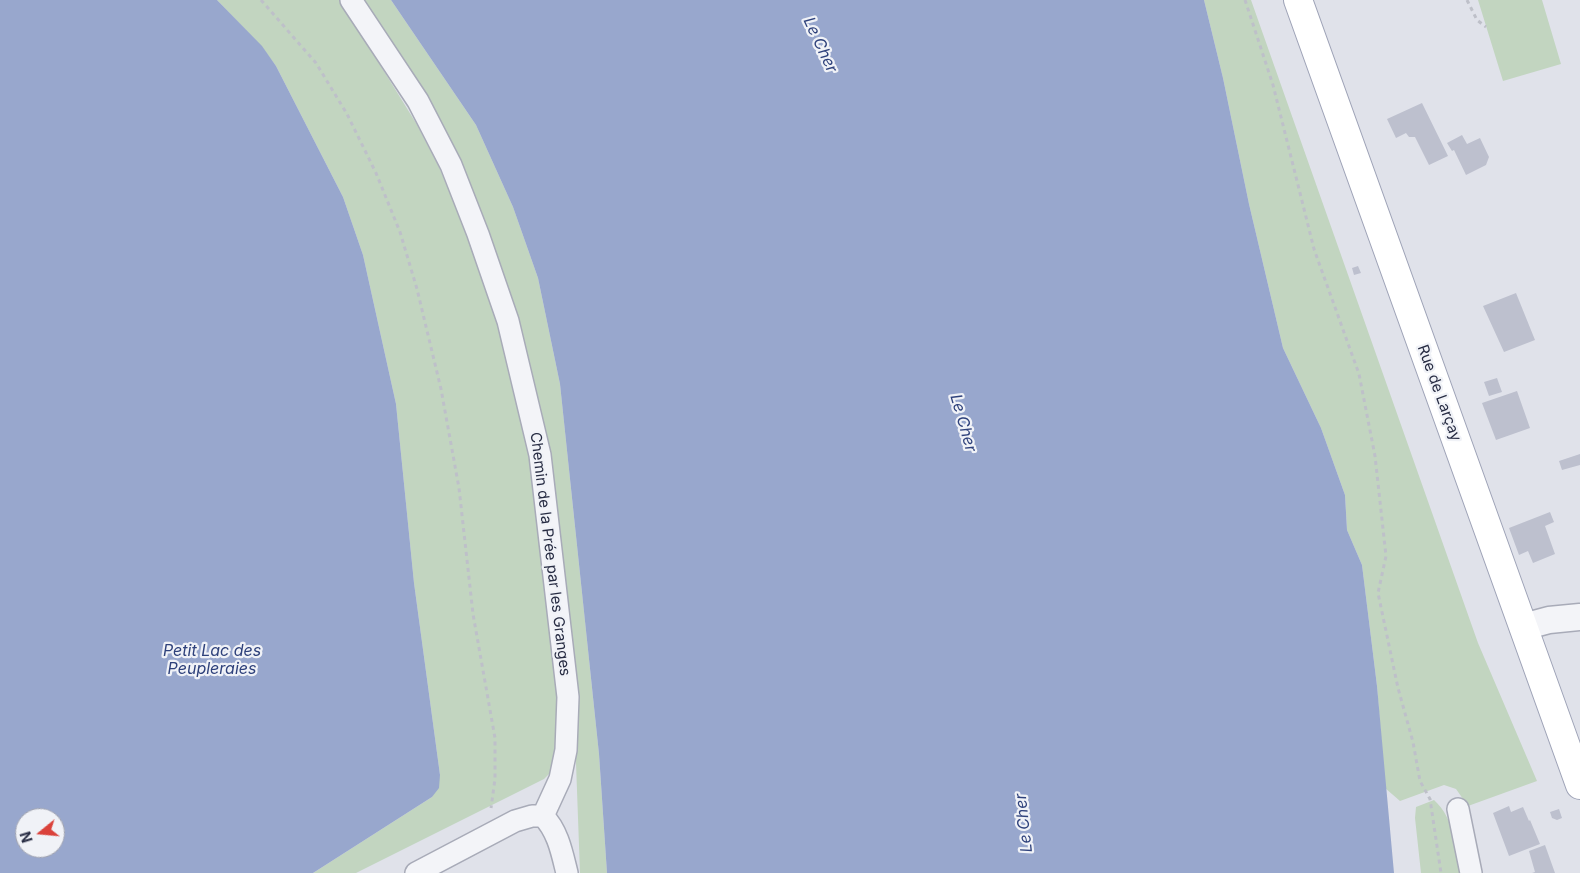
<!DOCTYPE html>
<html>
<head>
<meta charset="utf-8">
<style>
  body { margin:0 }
  #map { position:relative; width:1580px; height:873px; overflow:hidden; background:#e0e2ea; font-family:Inter,sans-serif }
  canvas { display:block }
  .north { position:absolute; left:15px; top:808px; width:50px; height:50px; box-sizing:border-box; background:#f0f2f7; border:1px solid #a0a3af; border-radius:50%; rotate:253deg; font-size:14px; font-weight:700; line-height:20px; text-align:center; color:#272c43 }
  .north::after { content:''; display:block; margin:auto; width:18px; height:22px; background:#da423b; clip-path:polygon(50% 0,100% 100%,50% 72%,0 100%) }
</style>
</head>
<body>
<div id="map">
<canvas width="1580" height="873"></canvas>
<div class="north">N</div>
</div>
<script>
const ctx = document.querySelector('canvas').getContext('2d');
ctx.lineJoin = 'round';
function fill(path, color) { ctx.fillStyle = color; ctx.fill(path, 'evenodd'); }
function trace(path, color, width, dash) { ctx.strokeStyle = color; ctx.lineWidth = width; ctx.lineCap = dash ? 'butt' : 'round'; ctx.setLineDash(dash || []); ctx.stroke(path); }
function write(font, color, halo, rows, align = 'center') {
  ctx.font = font + ' Inter,sans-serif'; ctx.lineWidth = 4.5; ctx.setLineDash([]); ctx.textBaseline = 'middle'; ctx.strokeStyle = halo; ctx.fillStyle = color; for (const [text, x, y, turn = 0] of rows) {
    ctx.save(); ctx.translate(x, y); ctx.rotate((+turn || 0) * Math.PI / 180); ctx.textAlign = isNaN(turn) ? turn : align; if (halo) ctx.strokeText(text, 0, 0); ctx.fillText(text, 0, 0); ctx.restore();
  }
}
fill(new Path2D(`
  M217,0H340L416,123L439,167L460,217L491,303L513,378L532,459L557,684L559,749L551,772L544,779L356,873H313L432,797L440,775L414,583L396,404L363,255L343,197L276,66L261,46Z
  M362,0H391L476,125L513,207L538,278L560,384L599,754L607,873H580L576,763L564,597L510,301Z
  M1204,0H1251L1478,643L1537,781L1468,806L1456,789L1444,785L1400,801L1385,788L1377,686L1362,565L1347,530L1345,495L1321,428L1283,348L1249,204L1223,78Z
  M1478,0H1542L1561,64L1503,81Z
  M1434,800C1455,819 1455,846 1460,873H1421L1415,818L1416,807Z`), '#c2d5c0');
fill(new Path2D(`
  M0,0H217L262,46L276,66L343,197L363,255L396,404L414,583L440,775L439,788L432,797L313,873H0ZM25,818H55V848H25Z
  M391,0H1204L1223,78L1249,204L1283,348L1321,428L1345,495L1347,530L1362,565L1377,686L1394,873H607L599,754L560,384L538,278L513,207L476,125Z`), '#98a7cd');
fill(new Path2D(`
  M1422,103L1448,156L1429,165L1415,137H1409L1406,133L1396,138L1387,119Z
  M1462,135L1467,144L1480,138L1489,157L1486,165L1466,175L1454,150L1452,151L1447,143Z
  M1358,266L1361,273L1354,275L1352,268Z
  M1516,293L1535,340L1504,352L1483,306Z
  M1497,378L1502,392L1489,396L1484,382Z
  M1517,391L1530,428L1496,440L1482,403Z
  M1580,454V465L1562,470L1559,461Z
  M1550,512L1554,522L1545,526L1555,554L1533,563L1528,551L1519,555L1509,528Z
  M1509,806L1511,812L1523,807L1529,821L1530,820L1540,844L1509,856L1493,813Z
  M1559,809L1562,818L1557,820L1552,818L1550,812Z
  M1545,845L1555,873H1532L1535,872L1529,851Z`), '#bdc0ce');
const minor = new Path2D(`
  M351,0L418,101L451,165L478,234L508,321L540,455L568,697L566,750L560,779L543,816
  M1458,809L1471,873
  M543,816C558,831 562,853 567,873
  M416,873L515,821L532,816H543`);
const tertiary = new Path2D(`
  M1523,627L1549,620L1580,617`);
const primary = new Path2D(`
  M1298,0L1580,785`);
trace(minor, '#a8abb8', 24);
trace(tertiary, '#a8abb8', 29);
trace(primary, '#9ea3b7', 30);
trace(new Path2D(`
  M261,0L316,63L347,114L376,173L400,232L417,289L441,389L459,488L473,614L495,738V779L491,808
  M1245,0L1273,85L1314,249L1359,374L1375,456L1386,556L1378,593L1398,688L1413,742L1420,781L1430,799L1441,873
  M1467,0L1477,20L1486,27`), '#bec0c9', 3, [4, 4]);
trace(minor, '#f3f4f8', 21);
trace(tertiary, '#f3f4f8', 26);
trace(primary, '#fff', 28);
write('15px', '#272c43', '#f0f2f7', [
  ["Rue de Larçay",1439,393,70],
  ["Chemin de la Prée par les Granges",550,554,83]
]);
write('italic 16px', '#2e417b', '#f0f2f7', [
  ["Le Cher",820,45,65],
  ["Le Cher",963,423,74],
  ["Petit Lac des",212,651],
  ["Peupleraies",212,669],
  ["Le Cher",1024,823,-96]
]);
</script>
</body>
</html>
